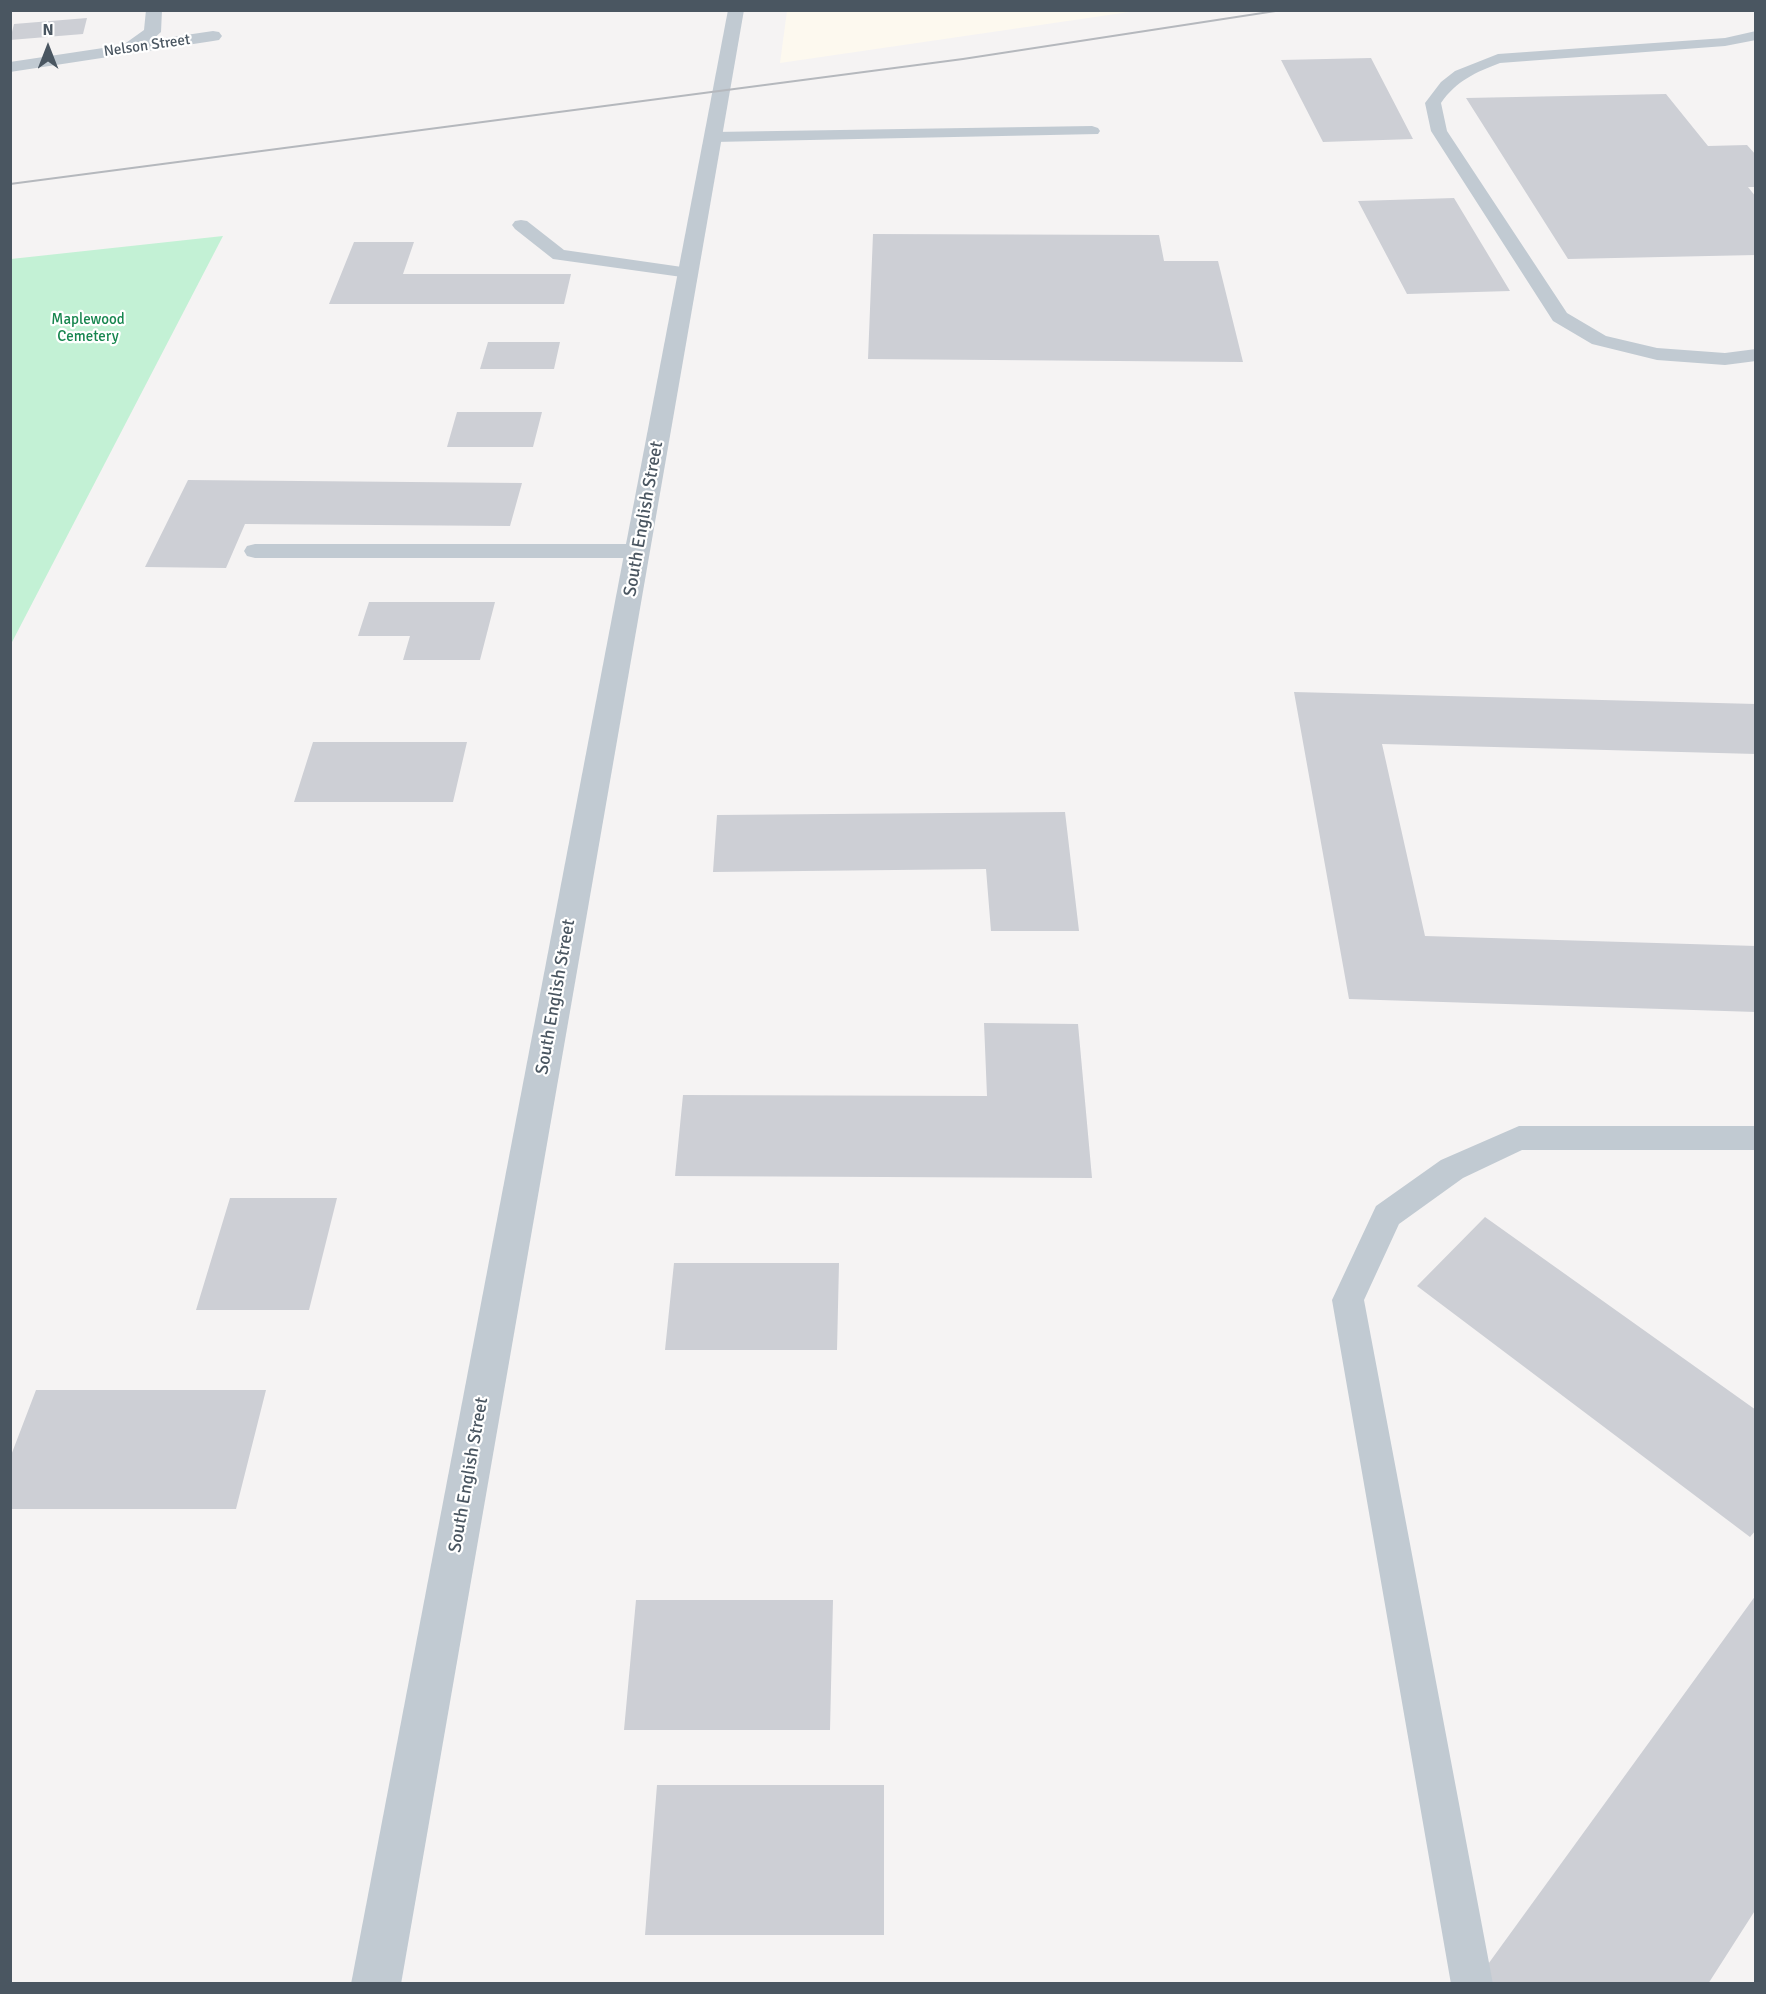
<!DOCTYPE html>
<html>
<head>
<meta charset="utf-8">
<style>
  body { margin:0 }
  #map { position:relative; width:1766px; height:1994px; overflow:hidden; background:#f5f3f3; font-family:Signika,sans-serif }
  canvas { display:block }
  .frame { position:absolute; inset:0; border:12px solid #4a5661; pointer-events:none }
  .north { position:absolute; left:18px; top:18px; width:60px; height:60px; -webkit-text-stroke:4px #fff; paint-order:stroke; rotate:0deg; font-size:16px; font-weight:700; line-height:24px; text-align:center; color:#4a5661 }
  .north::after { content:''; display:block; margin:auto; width:21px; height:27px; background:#4a5661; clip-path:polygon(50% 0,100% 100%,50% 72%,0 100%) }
</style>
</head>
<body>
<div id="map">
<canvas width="1766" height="1994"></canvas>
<div class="frame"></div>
<div class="north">N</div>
</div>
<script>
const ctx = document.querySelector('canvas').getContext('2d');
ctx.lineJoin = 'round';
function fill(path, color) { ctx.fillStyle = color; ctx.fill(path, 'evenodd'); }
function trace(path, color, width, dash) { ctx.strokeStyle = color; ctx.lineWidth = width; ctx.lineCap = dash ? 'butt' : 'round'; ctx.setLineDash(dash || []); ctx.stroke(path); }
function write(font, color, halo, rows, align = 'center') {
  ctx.font = font + ' Signika,sans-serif'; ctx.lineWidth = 4.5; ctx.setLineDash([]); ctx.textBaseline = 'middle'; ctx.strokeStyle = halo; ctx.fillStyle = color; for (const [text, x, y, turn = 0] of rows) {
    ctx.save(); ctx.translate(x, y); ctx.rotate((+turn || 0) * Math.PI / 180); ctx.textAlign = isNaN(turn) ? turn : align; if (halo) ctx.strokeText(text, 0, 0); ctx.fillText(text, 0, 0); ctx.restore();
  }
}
fill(new Path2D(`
  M787,11V10L1136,11L780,63Z`), '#fdf9ef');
fill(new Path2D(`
  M223,236L11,644V259Z`), '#c3f1d5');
fill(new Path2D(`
  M87,18L83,34L10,40L14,24Z
  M1371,58L1413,139L1323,142L1281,60Z
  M1666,94L1708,146L1747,145L1756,155V187H1748L1756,197V255L1568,259L1466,98Z
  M1454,198L1510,291L1407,294L1358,201Z
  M873,234L1159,235L1164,261H1218L1243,362L868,359Z
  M354,242H414L403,274H571L564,304H329Z
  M488,342H560L554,369H480Z
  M457,412H542L533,447H447Z
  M188,480L522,483L510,526L245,524L226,568L145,567Z
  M369,602H495L480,660H403L410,636H358Z
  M1294,692L1756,704V754L1382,744L1425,936L1756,946V1012L1349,999Z
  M313,742H467L453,802H294Z
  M1065,812L1079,931H991L986,869L713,872L717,815Z
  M984,1023L1078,1024L1092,1178L675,1176L683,1095L987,1096Z
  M230,1198H337L309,1310H196Z
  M1485,1217L1756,1410V1530L1750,1537L1417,1286Z
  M674,1263H839L837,1350H665Z
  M36,1390H266L236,1509H10V1458Z
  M1756,1595V1909L1708,1984H1483L1478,1978Z
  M636,1600H833L830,1730H624Z
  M657,1785H884V1935H645Z`), '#cdcfd5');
fill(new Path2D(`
  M1756,31V40L1725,46L1500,63C1476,72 1456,81 1441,103L1447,131L1567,313L1606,336L1657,348L1725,353L1756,349V361L1725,365L1657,360L1592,344L1553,321L1431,131L1425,103L1441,82L1455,71L1498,54L1725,38Z
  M1092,126L1098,128L1100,131L1098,134L714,142L706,137L714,132Z
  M521,220L527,221L564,250L689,268L695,269L698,273L695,277L689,278L553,259L515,229L512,225L515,221Z
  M255,544H638L646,546L649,551L646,556L638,558H255L247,556L244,551L247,546Z
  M1519,1126H1756V1150H1522L1463,1178L1399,1224L1364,1300L1493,1984H1451L1332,1300L1376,1206L1441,1160Z`), '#c1cad2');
fill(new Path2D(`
  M146,10H162L161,32L152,40L213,31L219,32L222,36L219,40L213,41L10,72V62L123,45L144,30Z`), '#c1cad2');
fill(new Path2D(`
  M728,10H744L401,1984H351Z`), '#c1cad2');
trace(new Path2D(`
  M10,184L963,59L1282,10`), '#b5b8bd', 2);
write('15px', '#4a5661', '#fff', [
  ["Nelson Street",147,46,-8]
]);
write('15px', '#17864f', '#fff', [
  ["Maplewood",88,320],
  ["Cemetery",88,337]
]);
write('18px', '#4a5661', '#fff', [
  ["South English Street",644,519,-80],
  ["South English Street",556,997,-80],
  ["South English Street",469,1475,-80]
]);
</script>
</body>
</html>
